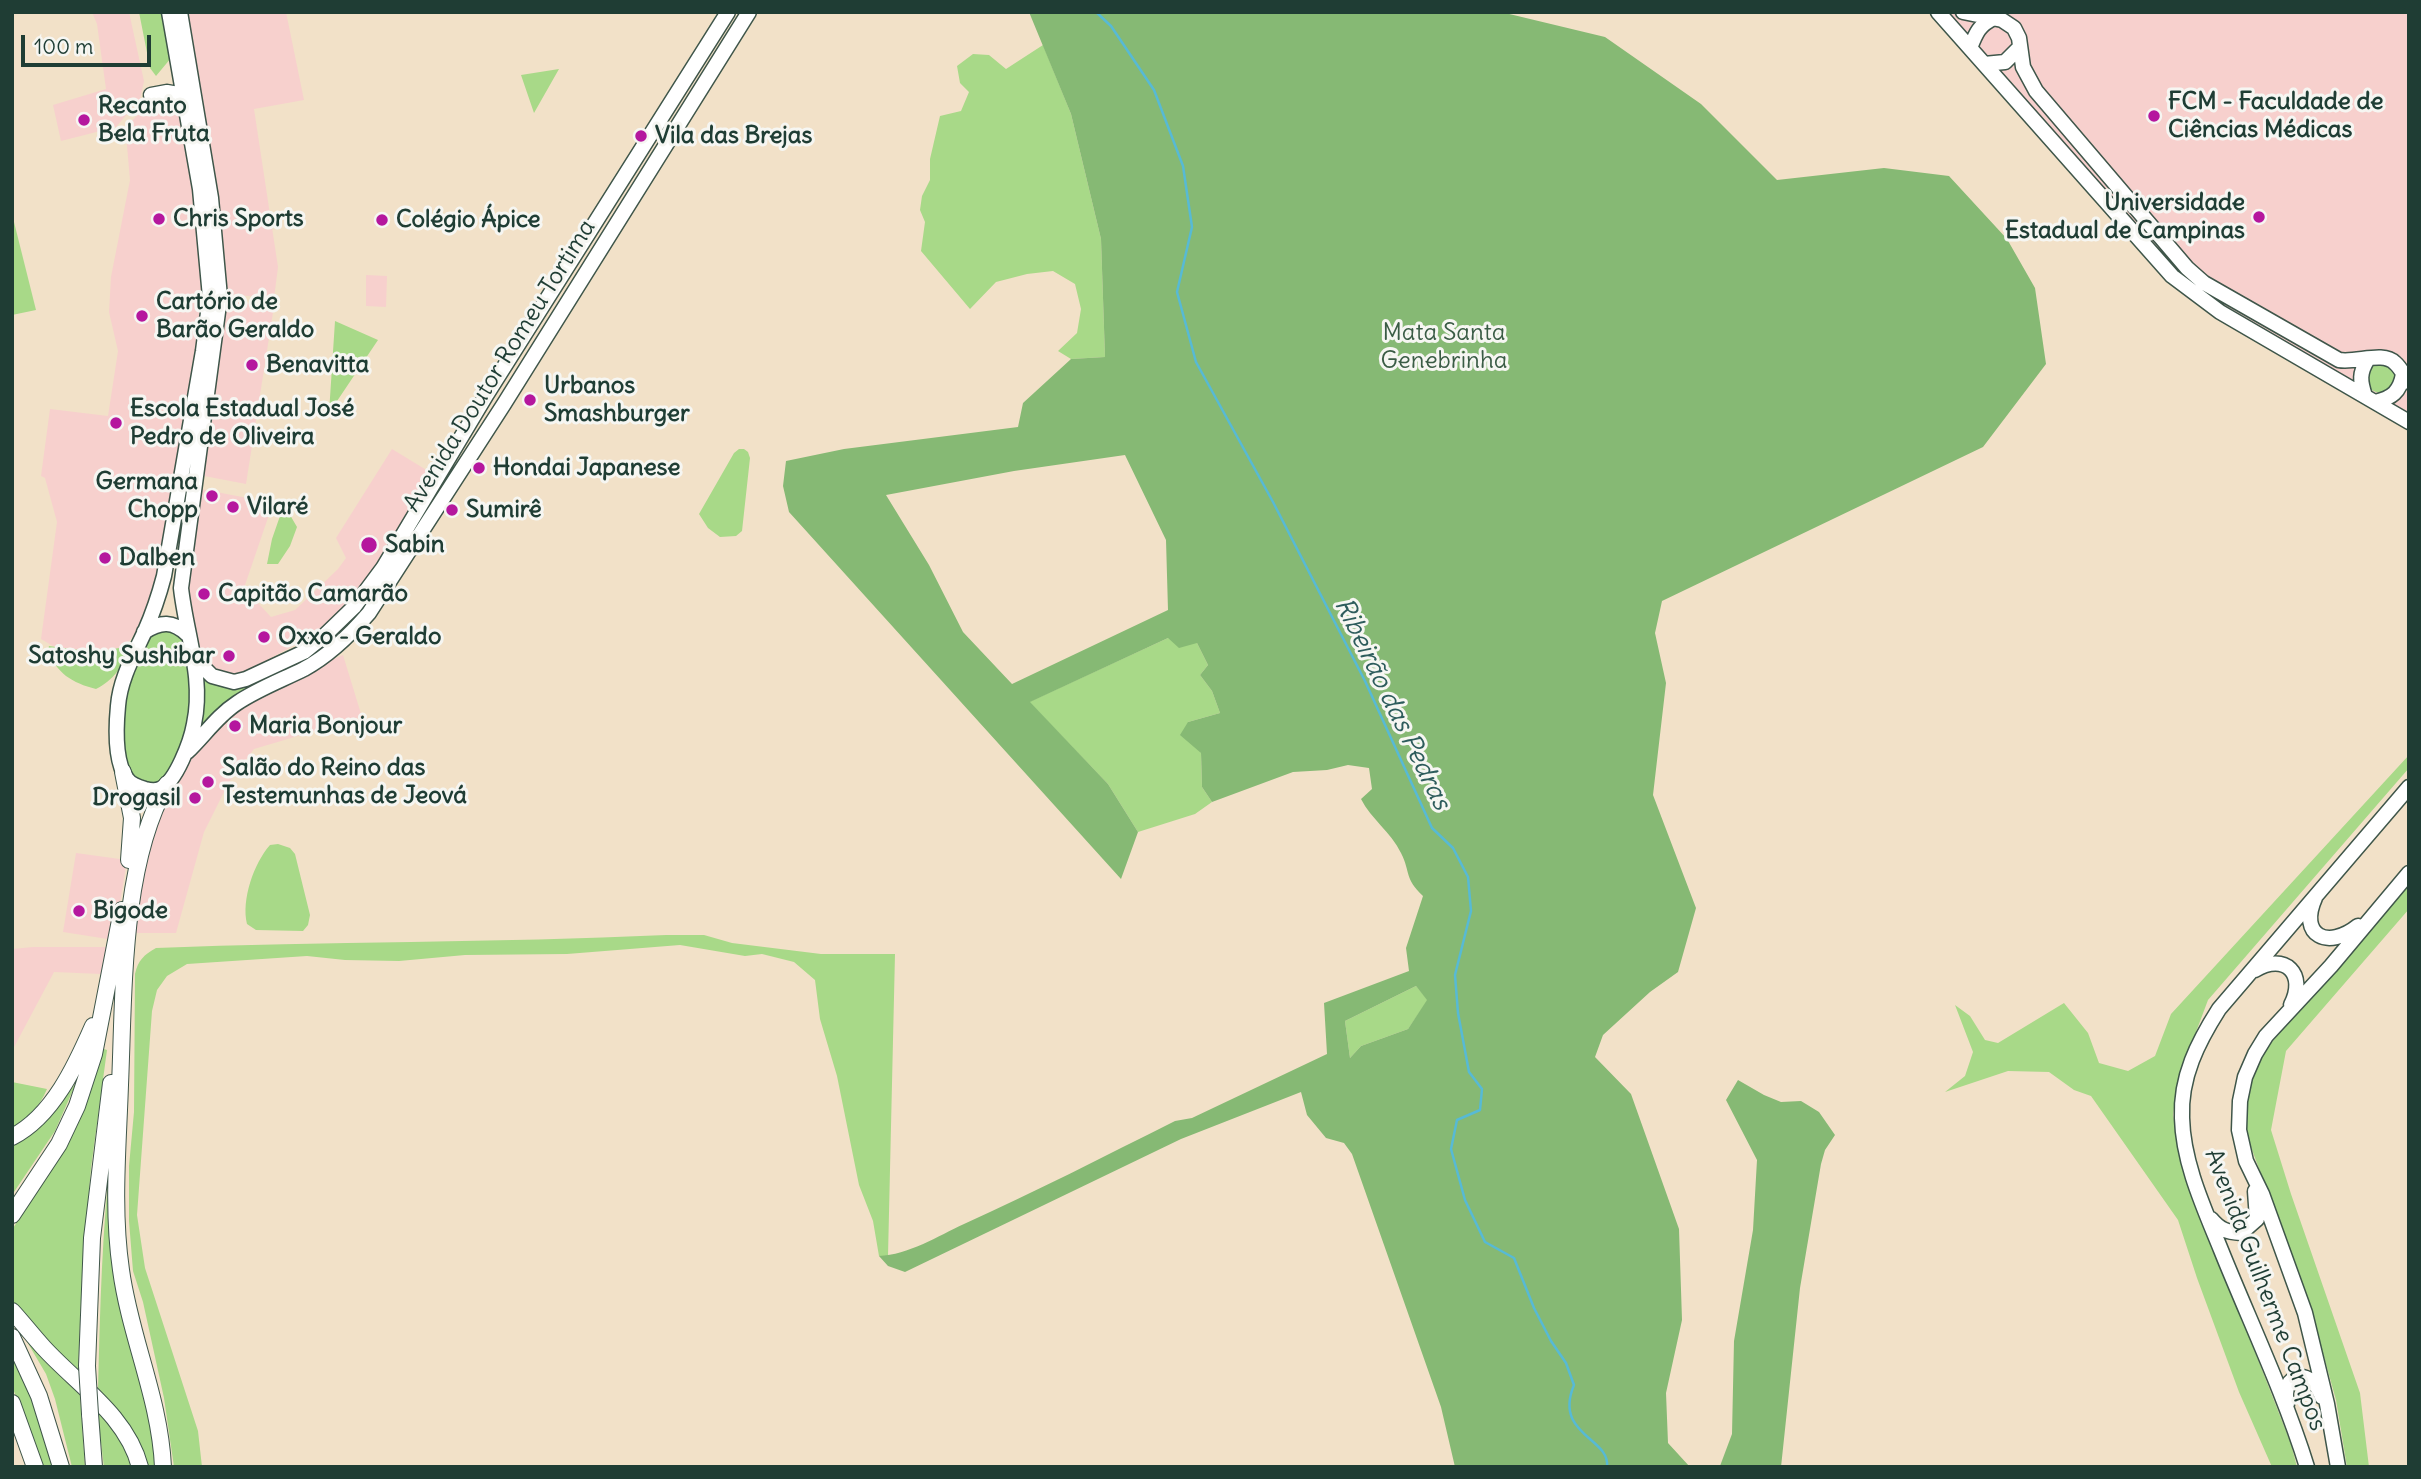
<!DOCTYPE html>
<html>
<head>
<meta charset="utf-8">
<style>
  body { margin:0 }
  #map { position:relative; width:2421px; height:1479px; overflow:hidden; background:#f2e1c8; font-family:Delius,sans-serif }
  canvas { display:block }
  .frame { position:absolute; inset:0; border:14px solid #1f3d34; pointer-events:none }
  .scale { position:absolute; left:21px; top:35px; width:130px; height:32px; box-sizing:border-box; border:4px solid #1f3d34; border-top:0; padding-left:9px; font-size:21px; line-height:24px; white-space:nowrap; color:#1f3d34; -webkit-text-stroke:5px #f6f6f2; paint-order:stroke }
</style>
</head>
<body>
<div id="map">
<canvas width="2421" height="1479"></canvas>
<div class="frame"></div>
<div class="scale">100 m</div>
</div>
<script>
const ctx = document.querySelector('canvas').getContext('2d');
ctx.lineJoin = 'round';
function fill(path, color) { ctx.fillStyle = color; ctx.fill(path, 'evenodd'); }
function trace(path, color, width, dash) { ctx.strokeStyle = color; ctx.lineWidth = width; ctx.lineCap = dash ? 'butt' : 'round'; ctx.setLineDash(dash || []); ctx.stroke(path); }
function write(font, color, halo, rows, align = 'center') {
  ctx.font = font + ' Delius,sans-serif'; ctx.lineWidth = 6; ctx.setLineDash([]); ctx.textBaseline = 'middle'; ctx.strokeStyle = halo; ctx.fillStyle = color; for (const [text, x, y, turn = 0] of rows) {
    ctx.save(); ctx.translate(x, y); ctx.rotate((+turn || 0) * Math.PI / 180); ctx.textAlign = isNaN(turn) ? turn : align; if (halo) ctx.strokeText(text, 0, 0); ctx.fillText(text, 0, 0); ctx.restore();
  }
}
fill(new Path2D(`
  M92,12H129L144,81L140,99L116,127L61,141L53,105L106,89L97,24Z
  M183,12H286L304,100L254,109L278,267L274,298L224,294Z
  M1932,12H2409V431L2237,330L2187,298L2153,266Z
  M166,98L180,99L195,177L206,298L160,568L142,623L125,647L95,652L58,649L41,639L57,522L45,478L41,476L50,409L108,416L118,351L109,312L111,277L130,180L126,134L131,122L151,101Z
  M366,275L387,276L386,307L366,306Z
  M223,301L274,306L246,484L199,475Z
  M392,449L433,474L358,592L324,629L245,672L218,675L204,664L188,609L189,572L201,489L273,503L244,588L271,617L295,610L338,569L346,558L336,538Z
  M343,655L362,717L254,749L229,782L204,832L176,933H133L147,825L201,738L257,691Z
  M76,853L127,860L114,940L63,932Z
  M33,947H106L101,974L54,972L12,1051V949Z`), '#f7d0cd');
fill(new Path2D(`
  M139,12H163L171,58L156,76L150,68Z
  M1043,45L1071,114L1101,239L1105,357L1071,359L1058,351L1077,333L1081,309L1075,284L1053,271L1027,274L996,282L970,309L921,251L925,222L920,210L922,196L930,180V159L940,116L961,111L969,92L960,83L957,66L973,54L989,55L1006,69Z
  M559,69L534,113L521,75Z
  M12,214L36,310L12,315Z
  M335,321L378,340L329,413Z
  M2366 378a15 15 0 1 1 30 0a15 15 0 1 1-30 0Z
  M739,449H744L748,452L750,458L742,531L736,536L720,537L708,528L699,514L734,453Z
  M290,515L297,527L290,546L278,564H267L272,539L280,516Z
  M168,629C172,631 178,634 181,638C204,661 188,759 165,780C158,786 148,786 140,782C114,769 125,698 132,675C136,662 143,649 148,636Z
  M335,635H338V638L289,670L224,703L196,736L202,674L219,684Z
  M1168,638L1197,643L1208,665L1200,675L1212,691L1220,713L1188,722L1201,753L1202,787L1212,802L1195,814L1138,832L1108,784L1029,702Z
  M49,646L95,652L125,647C126,666 112,681 96,689C72,683 56,673 48,650Z
  M2409,755V768L2208,1000L2178,1080L2173,1115L2181,1162L2291,1444L2297,1467H2272L2239,1392L2197,1278L2178,1220L2091,1096L2074,1090L2049,1072L2008,1071L1945,1092L1965,1076L1973,1052L1955,1005L1970,1016L1985,1040L1998,1043L2064,1003L2088,1033L2099,1063L2128,1071L2155,1056L2171,1014Z
  M278,844L290,848L295,854L310,915L308,925L303,931L256,930L247,924C241,900 254,863 270,845Z
  M2409,880V909L2286,1051L2271,1130L2291,1194L2360,1393L2369,1467H2347L2336,1400L2321,1346L2300,1279L2248,1139L2244,1111L2255,1062Z
  M666,935H704L732,943L821,954H895L888,1256H879L873,1221L859,1185L837,1076L820,1019L815,980L794,962L762,954L745,956L680,945L567,954L465,955L399,961L345,960L307,956L187,964L167,976L157,990L152,1011L137,1215L145,1268L198,1431L202,1467H174L164,1398L143,1302L133,1271L129,1221V1166L134,1112L135,974C138,960 144,955 156,948C326,941 496,943 666,935Z
  M1416,986L1428,1000L1408,1029L1361,1046L1350,1058L1345,1021Z
  M98,1047L107,1050L91,1168L82,1276L78,1373L50,1347L12,1301V1230L71,1134Z
  M77,1081L55,1131L12,1195V1145C41,1129 59,1107 77,1081Z
  M12,1082L47,1089C39,1108 28,1118 12,1129Z
  M112,1144L109,1196L112,1258L149,1399L156,1467H148C137,1437 121,1412 98,1390C100,1308 102,1226 112,1144Z
  M19,1328L53,1369L80,1395L85,1467H72L55,1399L46,1374Z
  M12,1349L35,1401L55,1467H39L34,1444L12,1386Z
  M97,1410L111,1423L135,1467H104Z`), '#a8d988');
fill(new Path2D(`
  M1029,12H1501L1605,37L1701,104L1777,180L1884,168L1949,176L2007,239L2035,288L2046,364L1983,447L1662,601L1655,633L1666,683L1653,795L1696,908L1678,972L1650,992L1603,1035L1595,1057L1631,1094L1679,1229L1682,1320L1666,1393L1668,1443L1690,1467H1455L1441,1407L1352,1154L1344,1143L1326,1138L1307,1115L1301,1092L1181,1139L905,1272L888,1266L879,1256C908,1255 938,1236 964,1224C1035,1192 1105,1156 1175,1121L1192,1118L1327,1054L1324,1003L1409,971L1406,948L1423,896C1404,878 1411,873 1401,853C1391,832 1371,819 1361,799L1372,789L1369,768L1348,765L1327,770L1293,772L1212,802L1202,787L1201,753L1180,735L1188,722L1220,713L1212,691L1200,675L1208,665L1197,643L1179,648L1168,638L1030,702L1108,784L1138,832L1121,879L789,512L783,486L786,461L844,449L1018,427L1023,403L1071,359L1105,357L1101,239L1071,114ZM1125,455L1166,540L1168,610L1012,684L963,632L929,565L886,495L1014,471ZM1416,986L1427,1000L1408,1029L1361,1046L1350,1058L1345,1021Z
  M1738,1080L1764,1095L1781,1102L1801,1101L1819,1112L1835,1135L1825,1150L1821,1164L1800,1288L1781,1467H1705L1720,1466L1732,1434L1734,1341L1753,1230L1757,1160L1726,1100Z`), '#86b974');
trace(new Path2D(`
  M1096,12L1111,26L1154,90L1183,166L1192,227L1177,292L1196,362L1273,502L1365,681L1432,828L1453,848L1468,877L1471,911L1455,975L1458,1013L1469,1072L1482,1089L1480,1110L1457,1120L1451,1149L1465,1200L1485,1242L1514,1258L1534,1308L1551,1341L1566,1363L1574,1385C1553,1435 1611,1438 1607,1467`), '#57bad5', 2.5);
const major = new Path2D(`
  M169,12L200,189L210,297L203,351L164,576C159,595 153,613 145,631C134,655 120,679 118,706C116,727 114,761 127,779C131,785 138,787 145,789C149,790 155,791 160,789C176,782 191,741 194,724C204,678 186,634 181,588L220,297L211,198L180,12
  M1938,12L2172,276L2220,312L2409,422
  M1963,12L2002,20L2014,28L2019,38L2023,67L2036,91L2187,268L2204,283L2339,360C2357,363 2383,351 2395,363C2401,368 2404,376 2409,382
  M1970,48C1976,33 1979,25 1994,18
  M1984,64L2005,62L2020,47
  M151,95L167,92L184,95
  M2365,396C2360,381 2359,373 2368,359
  M2375,402C2392,398 2400,392 2403,374
  M144,632C161,621 173,621 187,634
  M195,659L212,676L234,682L246,679L304,652L324,636L354,607L383,568L487,394L728,12
  M187,752C204,736 217,716 237,703C258,689 282,680 304,669C330,655 350,635 369,613L504,404L749,12
  M2315,898C2298,936 2328,950 2358,926
  M2255,970C2285,952 2307,974 2291,1005
  M2211,1219C2220,1230 2227,1232 2241,1233L2257,1219L2255,1191
  M2287,1404C2280,1372 2312,1367 2322,1397
  M2307,1467C2284,1393 2250,1322 2221,1250C2204,1208 2183,1163 2182,1118C2180,1077 2198,1042 2219,1009L2409,787
  M2338,1467L2327,1404L2305,1313L2262,1194L2246,1161L2239,1130L2240,1101L2245,1077L2255,1054L2266,1036L2331,966L2409,873`);
const highway = new Path2D(`
  M123,772L132,818L129,860
  M12,1137C53,1116 76,1065 93,1026
  M12,1215L59,1144L77,1106L94,1054L122,910
  M12,1311C23,1323 33,1336 44,1348C78,1385 127,1416 140,1467
  M12,1337L39,1396L61,1467
  M87,1366L92,1238L111,1083
  M12,1403L35,1467
  M90,1414L94,1467
  M163,1467C160,1399 130,1337 121,1270C112,1209 118,1146 120,1085C124,992 121,865 167,784`);
trace(major, '#3f564a', 17);
trace(highway, '#3f564a', 18);
trace(major, '#fff', 14);
trace(highway, '#fff', 16);
const highwayBridge = new Path2D(`
  M87,1366L90,1414`);
trace(highwayBridge, '#3f564a', 18, []);
trace(highwayBridge, '#fff', 16);
for (const [x, y, r, color] of [
  [2154,116,7,"#b5179e"],
  [84,120,7,"#b5179e"],
  [641,136,7,"#b5179e"],
  [2259,217,7,"#b5179e"],
  [159,219,7,"#b5179e"],
  [382,220,7,"#b5179e"],
  [142,316,7,"#b5179e"],
  [252,365,7,"#b5179e"],
  [530,400,7,"#b5179e"],
  [116,423,7,"#b5179e"],
  [479,468,7,"#b5179e"],
  [212,496,7,"#b5179e"],
  [233,507,7,"#b5179e"],
  [452,510,7,"#b5179e"],
  [369,545,9,"#b5179e"],
  [105,558,7,"#b5179e"],
  [204,594,7,"#b5179e"],
  [264,637,7,"#b5179e"],
  [229,656,7,"#b5179e"],
  [235,726,7,"#b5179e"],
  [208,782,7,"#b5179e"],
  [195,798,7,"#b5179e"],
  [79,911,7,"#b5179e"]
]) { const dot = new Path2D(); dot.arc(x, y, r, 0, 2 * Math.PI); ctx.fillStyle = color; ctx.fill(dot); trace(dot, '#f6f6f2', 2.5); }
write('bold 24px', '#1f3d34', '#f6f6f2', [
  ["FCM - Faculdade de",2168,102],
  ["Ciências Médicas",2168,130],
  ["Recanto",98,106],
  ["Bela Fruta",98,134],
  ["Vila das Brejas",655,136],
  ["Universidade",2245,203,"right"],
  ["Estadual de Campinas",2245,231,"right"],
  ["Chris Sports",173,219],
  ["Colégio Ápice",396,220],
  ["Cartório de",156,302],
  ["Barão Geraldo",156,330],
  ["Benavitta",266,365],
  ["Urbanos",544,386],
  ["Smashburger",544,414],
  ["Escola Estadual José",130,409],
  ["Pedro de Oliveira",130,437],
  ["Hondai Japanese",493,468],
  ["Germana",198,482,"right"],
  ["Chopp",198,510,"right"],
  ["Vilaré",247,507],
  ["Sumirê",466,510],
  ["Sabin",385,545],
  ["Dalben",119,558],
  ["Capitão Camarão",218,594],
  ["Oxxo - Geraldo",278,637],
  ["Satoshy Sushibar",215,656,"right"],
  ["Maria Bonjour",249,726],
  ["Salão do Reino das",222,768],
  ["Testemunhas de Jeová",222,796],
  ["Drogasil",181,798,"right"],
  ["Bigode",93,911]
], 'left');
write('24px', '#3a5c45', '#f6f6f2', [
  ["Mata Santa",1444,333],
  ["Genebrinha",1444,361]
]);
write('24px', '#1f3d34', '#f6f6f2', [
  ["Avenida Doutor Romeu Tortima",500,366,-58],
  ["Avenida Guilherme Campos",2265,1290,69]
]);
write('italic 26px', '#2d5c5c', '#f6f6f2', [
  ["Ribeirão das Pedras",1392,704,64]
]);
</script>
</body>
</html>
